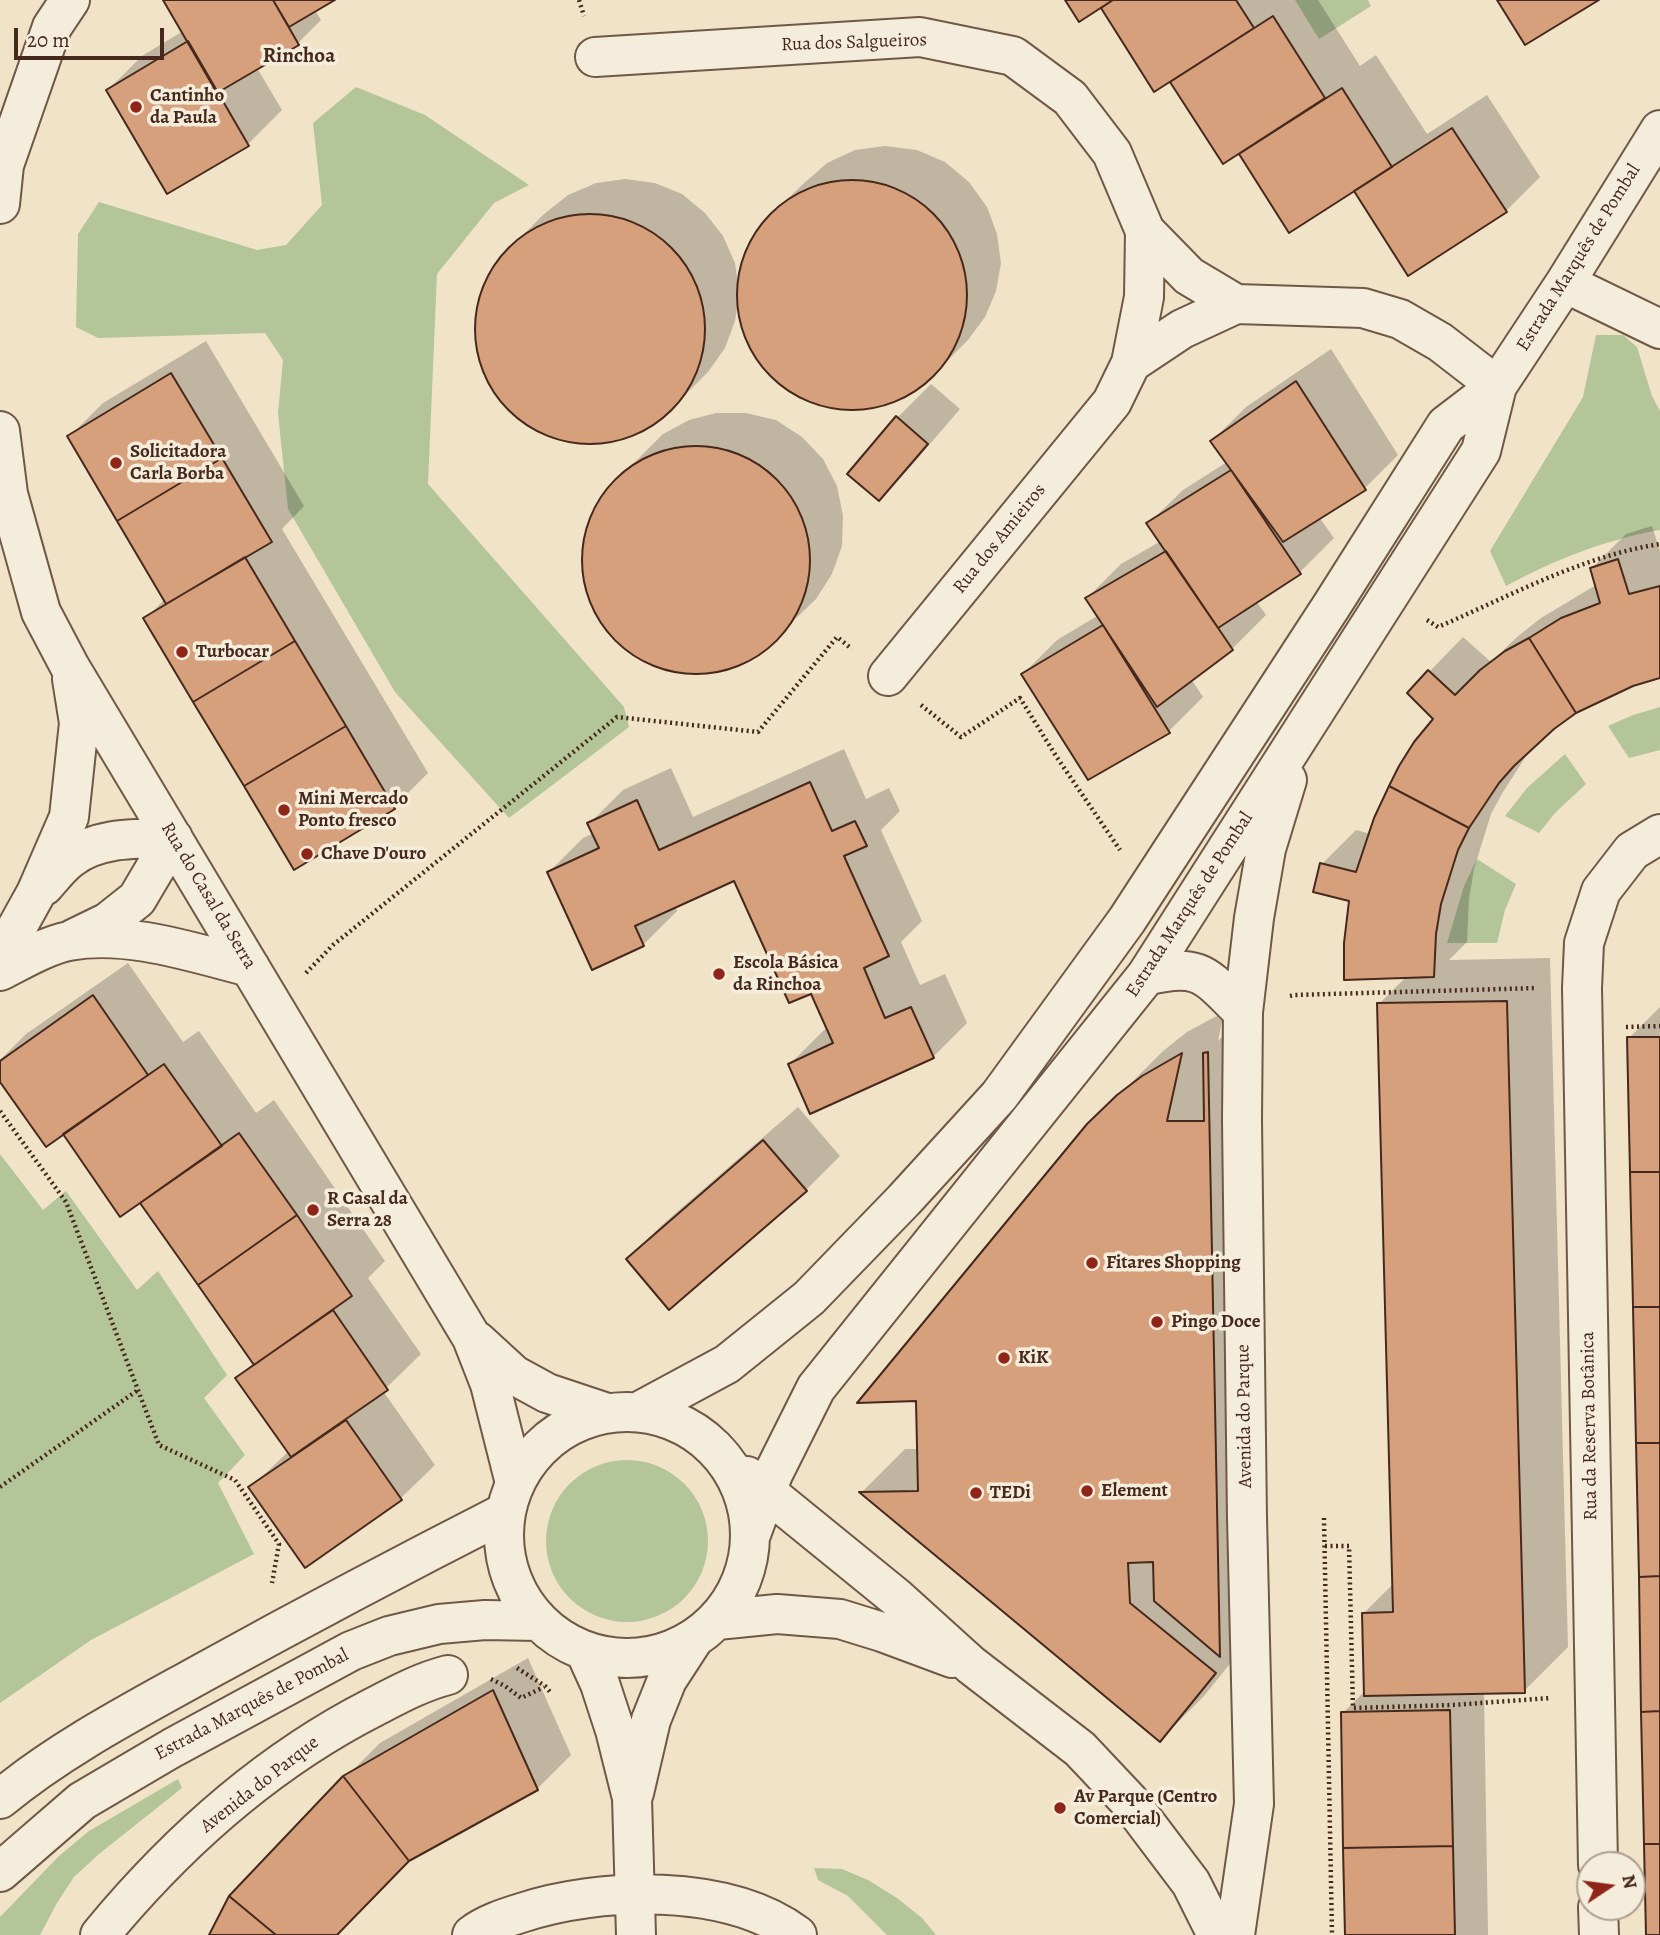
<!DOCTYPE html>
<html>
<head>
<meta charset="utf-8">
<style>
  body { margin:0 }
  #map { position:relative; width:1660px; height:1935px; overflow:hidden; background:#f0e3c8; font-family:Alegreya,serif }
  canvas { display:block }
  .north { position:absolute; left:1576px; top:1851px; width:70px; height:70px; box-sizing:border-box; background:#f5eddb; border:2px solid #af9f8f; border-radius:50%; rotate:77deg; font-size:19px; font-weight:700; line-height:28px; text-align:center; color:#46291c }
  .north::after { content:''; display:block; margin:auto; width:24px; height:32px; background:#8f2418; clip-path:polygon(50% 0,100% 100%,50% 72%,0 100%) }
  .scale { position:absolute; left:14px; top:28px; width:150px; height:32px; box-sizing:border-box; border:4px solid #46291c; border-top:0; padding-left:9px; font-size:21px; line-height:24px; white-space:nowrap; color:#46291c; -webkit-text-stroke:5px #f5eddb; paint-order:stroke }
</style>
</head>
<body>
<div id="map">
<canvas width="1660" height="1935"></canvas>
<div class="north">N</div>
<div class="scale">20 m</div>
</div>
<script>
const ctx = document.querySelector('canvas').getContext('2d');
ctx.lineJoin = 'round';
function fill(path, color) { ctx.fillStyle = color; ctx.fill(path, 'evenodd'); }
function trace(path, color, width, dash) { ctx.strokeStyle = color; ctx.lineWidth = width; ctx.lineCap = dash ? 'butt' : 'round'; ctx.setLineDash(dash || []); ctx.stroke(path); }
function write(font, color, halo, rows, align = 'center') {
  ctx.font = font + ' Alegreya,serif'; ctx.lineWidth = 7; ctx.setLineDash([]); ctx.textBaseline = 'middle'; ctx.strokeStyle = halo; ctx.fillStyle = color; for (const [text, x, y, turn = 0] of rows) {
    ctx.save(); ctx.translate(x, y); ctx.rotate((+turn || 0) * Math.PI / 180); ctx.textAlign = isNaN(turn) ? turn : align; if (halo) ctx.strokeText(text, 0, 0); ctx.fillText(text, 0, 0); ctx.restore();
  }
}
fill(new Path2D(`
  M1295,0H1368L1371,6L1319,39Z
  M356,87L425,115L529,185L494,203L437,274L428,484L624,707L629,727L509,818L395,692L288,509L278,413L283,360L265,333L98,338L76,327L78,234L99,202L257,250L286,245L322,205L313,123Z
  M1596,335H1623L1637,347L1652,396L1660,411V530C1607,539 1554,560 1506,586L1490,551L1583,397Z
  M1660,707V750L1629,758L1608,726L1633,715Z
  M1565,754L1586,784L1555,813L1539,833L1505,816L1527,788Z
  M1477,859L1516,884L1505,910L1497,943H1447L1464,886Z
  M0,1154L43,1210L66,1191L137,1290L158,1271L227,1375L204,1398L245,1455L218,1483L254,1554L91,1640L0,1703Z
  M546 1541a81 81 0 1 1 162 0a81 81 0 1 1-162 0Z
  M178,1779L182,1788L99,1854L74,1877L57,1903L40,1935H0V1917L59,1856L89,1831Z
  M814,1868L842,1869L868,1880L897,1898L922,1918L936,1935H887L848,1896L818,1880Z`), '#b4c59a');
fill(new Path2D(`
  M165,0H331L315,10L321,20L298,43L257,68L282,110L248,144L167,192L108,90L142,56L183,31Z
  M1067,0H1318L1360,66L1376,55L1427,134L1487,95L1540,177L1506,211L1355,189L1290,230L1239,152L1223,162L1170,80L1155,89L1101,6Z
  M885,146L917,150L945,162L969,182L987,207L997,234L1001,263L996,291L985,317L968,340L933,375L910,393L884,404L856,409L827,407L799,396L775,380L757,358L744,332L738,303L735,321L725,348L708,372L673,407L651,425L624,438L596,443L567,441L540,431L516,416L495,392L482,364L476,333L479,302L490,274L509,249L544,214L568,195L596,183L625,179L655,183L682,194L705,213L723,236L735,263L738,284H739L740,274L750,244L768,218L803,184L827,163L855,150Z
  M206,341L304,506L282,529L428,773L394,807L294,867L146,618L165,599L69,437L103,403Z
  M1331,349L1398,455L1364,489L1319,517L1334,538L1300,572L1256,601L1266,615L1232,649L1191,679L1203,697L1169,731L1023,674L1057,640L1099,615L1087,598L1121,564L1161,541L1149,523L1183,490L1227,462L1212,441L1246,407Z
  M931,384L960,409L912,465L879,499L897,418Z
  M716,413H746L776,420L802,437L823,459L837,486L843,516L842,546L832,574L816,599L759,654L732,666L704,672L674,671L646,661L622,644L603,623L591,597L584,569L585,541L593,513L608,489L663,434L689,420Z
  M1652,526L1660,551V677L1633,684L1576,711L1541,738L1532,747L1503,792L1491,814L1474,869L1469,899L1467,942L1449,960L1550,958L1568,1647L1524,1691L1484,1692L1488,1935H1347L1343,1713L1366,1690L1364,1613L1394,1583L1379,1004L1407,976L1351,899L1322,864L1356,830L1371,834L1435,719L1410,693L1430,671L1463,637L1491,662L1517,637L1541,618L1596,585L1592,568L1626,534Z
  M844,749L866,799L889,788L900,811L881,830L922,921L901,942L920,985L945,974L967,1023L933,1057L790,1064L824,1030L828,1028L812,991L735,878L675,906L677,911L643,945L549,872L583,838L594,833L589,824L623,790L671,768L693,817Z
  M128,963L183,1042L199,1031L256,1113L274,1100L385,1261L368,1278L421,1354L383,1391L435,1465L401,1498L305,1566L250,1488L289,1451L238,1378L254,1362L141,1200L64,1132L0,1079V1060L26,1034Z
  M1660,1007V1935H1647L1629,1038Z
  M1249,1010L1258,1629L1204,1696L1160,1740L862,1492L905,1449H919L1089,1125L1163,1051L1187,1032L1224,1012L1218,1041Z
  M798,1107L840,1156L806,1190L628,1259L662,1225Z
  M528,1658L571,1755L537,1789L409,1859L343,1926L339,1935H211L345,1778L380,1743Z`), '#0003');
const building = new Path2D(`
  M163,0H273L299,45L217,93Z
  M273,0H335L289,27Z
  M1065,0H1113L1079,22Z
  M1113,0H1236L1254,28L1154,92L1101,8Z
  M1497,0H1599L1525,45Z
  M1273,16L1325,98L1223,164L1170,82Z
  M188,41L249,146L167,194L106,90Z
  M1342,88L1392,167L1289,233L1239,154Z
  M1452,128L1507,212L1408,276L1354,191Z
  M737 295a115 115 0 1 1 230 0a115 115 0 1 1-230 0Z
  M475 329a115 115 0 1 1 230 0a115 115 0 1 1-230 0Z
  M171,373L222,458L117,521L67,436Z
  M1296,381L1366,490L1283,542L1210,441Z
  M896,416L928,444L879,501L847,474Z
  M582 560a114 114 0 1 1 228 0a114 114 0 1 1-228 0Z
  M222,458L272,542L166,604L117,521Z
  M1231,470L1301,574L1218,628L1146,523Z
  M1166,551L1233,650L1157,707L1085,598Z
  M245,557L295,641L193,702L143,618Z
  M1618,559L1629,594L1660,586V678L1633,686L1576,713L1529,638L1561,618L1600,603L1590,568Z
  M1103,625L1170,733L1088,780L1021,674Z
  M1529,638L1576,713L1554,729L1514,766L1499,783L1469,828L1389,786L1399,766L1414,742L1433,719L1407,693L1428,670L1455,695L1480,670L1505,651Z
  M295,641L346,726L244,786L193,702Z
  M346,726L395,809L294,870L244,786Z
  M810,782L832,831L855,821L867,846L844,856L889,956L864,968L885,1018L911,1007L934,1058L810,1114L788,1064L833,1043L811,994L789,1003L734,881L635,926L644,946L592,970L547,872L599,848L587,823L637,800L659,850Z
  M1389,786L1469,828L1458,850L1441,904L1436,934L1434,977L1344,980V943L1349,901L1313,892L1320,863L1356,872L1374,818Z
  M93,995L148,1075L46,1147L0,1082V1061Z
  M1507,1001L1525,1693L1364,1696L1362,1613L1393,1612L1377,1003Z
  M1627,1037H1660V1172H1630Z
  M1208,1052L1220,1657L1154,1601L1153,1562L1128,1563L1130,1603L1216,1673L1160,1742L859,1492L918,1491L916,1401L857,1403L1087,1124L1117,1095L1142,1076L1182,1053L1167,1121H1204L1203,1053Z
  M164,1064L222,1146L120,1217L63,1134Z
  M239,1133L297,1215L198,1285L140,1203Z
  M763,1140L807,1191L669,1310L626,1259Z
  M1630,1172H1660V1307H1633Z
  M297,1215L352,1296L254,1365L198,1285Z
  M1633,1307H1660V1443H1636Z
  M333,1310L388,1390L291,1457L235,1378Z
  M346,1420L402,1500L305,1568L248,1487Z
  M1636,1443H1660V1576L1639,1577Z
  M1660,1576V1711L1641,1712L1639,1577Z
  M493,1690L538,1790L409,1861L343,1776Z
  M1450,1710L1453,1846L1343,1848L1341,1712Z
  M1660,1711V1844H1644L1641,1712Z
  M343,1776L409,1861L337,1935H276L229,1896Z
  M1644,1844H1660V1935H1646Z
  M1453,1846L1455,1935H1345L1343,1848Z
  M229,1896L276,1935H209Z`);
fill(building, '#d6a07d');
trace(building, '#46291c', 2);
const minor = new Path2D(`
  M595,57L920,37L1013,56L1070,98L1112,153L1145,231L1144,297L1131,363L1112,402L888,676
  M0,204L4,165L52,27L70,0
  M1145,231L1189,276L1236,304L1363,308L1400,319L1440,342L1497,386
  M1565,283L1660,329
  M1131,363L1182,329L1236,304
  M0,431L8,494L41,612L70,667L472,1338L490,1384L515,1483
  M44,886C52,877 61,865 71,858C99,836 139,839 173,838
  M73,939L108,922L137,899L173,838
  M0,958L36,893L69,817L79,723L72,679
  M0,971C22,960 45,946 69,941C128,930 194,953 250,967
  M1146,976C1201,962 1206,976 1243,1012
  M477,1341L514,1375L547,1393L607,1413
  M638,1412L727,1364L809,1298L904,1200L999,1096L1127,920L1332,605L1446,425L1497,386L1565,283L1660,130
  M504 1535a123 123 0 1 1 246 0a123 123 0 1 1-246 0Z
  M747,1476L897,1598L971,1665L1080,1749L1129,1801L1191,1883L1217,1935
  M750,1537L773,1474L816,1388L1146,976L1481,451L1497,386
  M717,1620L777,1614L840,1619L882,1632L952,1658
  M585,1651L600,1684L615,1730L632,1798L636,1935
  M634,1793L651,1720L667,1680L693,1640
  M0,1799C62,1748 134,1711 204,1672C304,1617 404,1564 506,1512
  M1598,1865L1582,988L1584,943L1601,891L1632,851L1660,834
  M0,1872L82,1801L172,1748L351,1651L389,1636L439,1624L485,1620L538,1621
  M1598,1907L1599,1935
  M100,1935C176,1843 268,1761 374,1707C399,1694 421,1682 448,1675
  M472,1935C486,1924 505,1918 521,1913C600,1887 727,1883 797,1935
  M1235,1935L1254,1804L1247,1518L1242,1120L1243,1012L1254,918L1266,849L1287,780`);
trace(minor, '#705847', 42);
trace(new Path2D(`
  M579,0L584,16
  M1427,620L1438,627C1510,596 1582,556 1660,544
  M921,705L961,737L1020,698L1056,756L1120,850
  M306,973L333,945L617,717L758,732L837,637L852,649
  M1290,996L1295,995L1537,988
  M1626,1027L1660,1026
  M0,1111L66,1202L159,1445L235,1480L279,1544L272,1583
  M0,1487L138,1390
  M1324,1518L1332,1935
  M1325,1546H1349L1353,1708L1452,1705L1551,1698
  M517,1668L545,1686L552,1694
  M491,1679L505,1686L521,1698L544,1687`), '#46291c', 4.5, [2, 3.5]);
trace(minor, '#f5eddb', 38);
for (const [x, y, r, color] of [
  [136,107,7,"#8f2418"],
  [116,463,7,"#8f2418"],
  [182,652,7,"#8f2418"],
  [284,810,7,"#8f2418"],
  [307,854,7,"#8f2418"],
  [719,974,7,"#8f2418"],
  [313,1210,7,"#8f2418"],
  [1092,1263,7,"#8f2418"],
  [1157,1322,7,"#8f2418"],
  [1004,1358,7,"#8f2418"],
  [1087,1491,7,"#8f2418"],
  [976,1493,7,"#8f2418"],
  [1060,1808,7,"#8f2418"]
]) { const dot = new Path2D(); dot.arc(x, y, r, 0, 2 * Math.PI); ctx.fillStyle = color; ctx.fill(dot); trace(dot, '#f5eddb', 2.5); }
write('19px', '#46291c', '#f5eddb', [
  ["Rua dos Salgueiros",854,43,-2],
  ["Estrada Marquês de Pombal",1579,258,-58],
  ["Rua dos Amieiros",1000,539,-51],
  ["Rua do Casal da Serra",208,896,59],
  ["Estrada Marquês de Pombal",1190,905,-57],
  ["Avenida do Parque",1245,1416,-91],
  ["Rua da Reserva Botânica",1590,1426,-91],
  ["Estrada Marquês de Pombal",252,1705,-28],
  ["Avenida do Parque",260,1785,-38]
]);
write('bold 19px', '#46291c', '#f5eddb', [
  ["Cantinho",150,96],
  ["da Paula",150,118],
  ["Solicitadora",130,452],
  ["Carla Borba",130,474],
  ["Turbocar",196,652],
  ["Mini Mercado",298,799],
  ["Ponto fresco",298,821],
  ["Chave D'ouro",321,854],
  ["Escola Básica",733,963],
  ["da Rinchoa",733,985],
  ["R Casal da",327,1199],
  ["Serra 28",327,1221],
  ["Fitares Shopping",1106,1263],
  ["Pingo Doce",1171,1322],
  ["KiK",1018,1358],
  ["Element",1101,1491],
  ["TEDi",990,1493],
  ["Av Parque (Centro",1074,1797],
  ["Comercial)",1074,1819]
], 'left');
write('bold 21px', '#46291c', '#f5eddb', [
  ["Rinchoa",299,57]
]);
</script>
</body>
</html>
